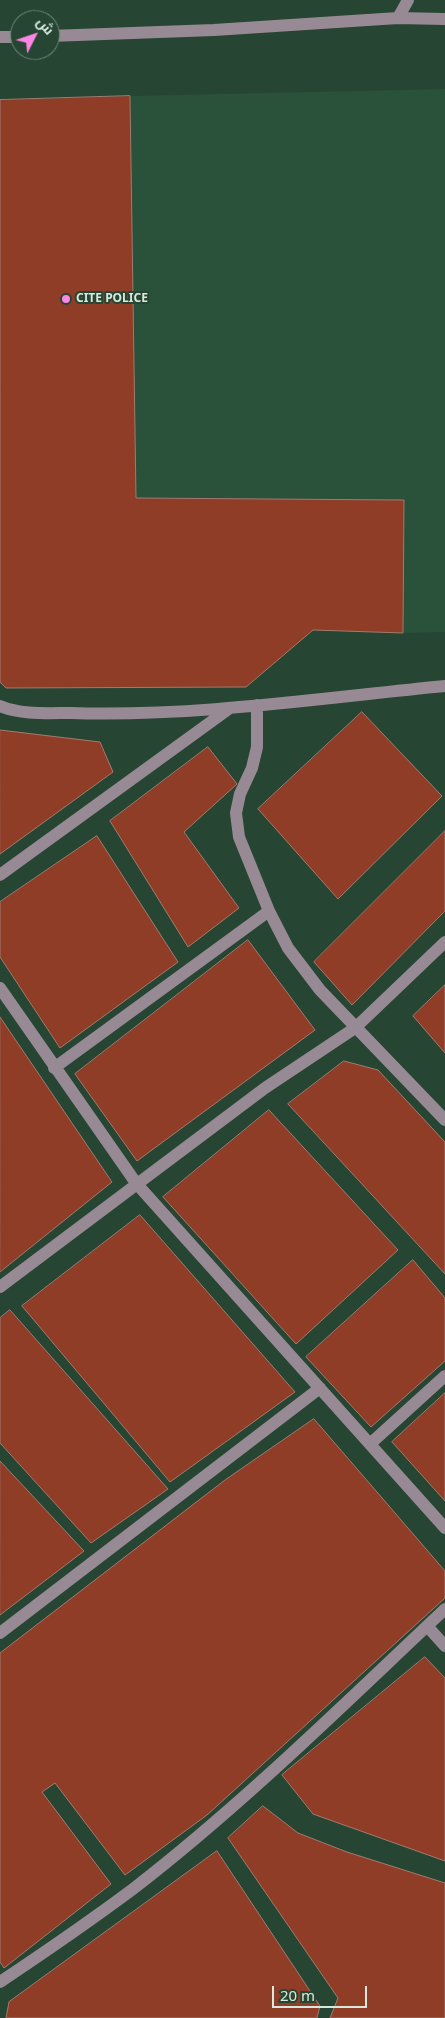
<!DOCTYPE html>
<html>
<head>
<meta charset="utf-8">
<style>
  body { margin:0 }
  #map { position:relative; width:445px; height:2018px; overflow:hidden; background:#264532; font-family:"Noto Sans",Cairo,sans-serif }
  canvas { display:block }
  .north { position:absolute; left:10px; top:10px; width:50px; height:50px; box-sizing:border-box; background:#264532; border:1px solid #6d8776; border-radius:50%; rotate:49deg; font-size:14px; font-weight:700; line-height:20px; text-align:center; color:#d7e9dc }
  .north::after { content:''; display:block; margin:auto; width:18px; height:22px; background:#fd86e2; clip-path:polygon(50% 0,100% 100%,50% 72%,0 100%) }
  .scale { position:absolute; left:272px; top:1986px; width:95px; height:22px; box-sizing:border-box; border:2px solid #d7e9dc; border-top:0; padding-left:6px; font-size:15px; line-height:18px; white-space:nowrap; color:#d7e9dc; -webkit-text-stroke:4px #264532; paint-order:stroke }
</style>
</head>
<body>
<div id="map">
<canvas width="445" height="2018"></canvas>
<div class="north">ش</div>
<div class="scale">20 m</div>
</div>
<script>
const ctx = document.querySelector('canvas').getContext('2d');
ctx.lineJoin = 'round';
function fill(path, color) { ctx.fillStyle = color; ctx.fill(path, 'evenodd'); }
function trace(path, color, width, dash) { ctx.strokeStyle = color; ctx.lineWidth = width; ctx.lineCap = dash ? 'butt' : 'round'; ctx.setLineDash(dash || []); ctx.stroke(path); }
function write(font, color, halo, rows, align = 'center') {
  ctx.font = font + ' "Noto Sans",sans-serif'; ctx.lineWidth = 4; ctx.setLineDash([]); ctx.textBaseline = 'middle'; ctx.strokeStyle = halo; ctx.fillStyle = color; for (const [text, x, y, turn = 0] of rows) {
    ctx.save(); ctx.translate(x, y); ctx.rotate((+turn || 0) * Math.PI / 180); ctx.textAlign = isNaN(turn) ? turn : align; if (halo) ctx.strokeText(text, 0, 0); ctx.fillText(text, 0, 0); ctx.restore();
  }
}
fill(new Path2D(`
  M445,89V632L403,633L404,500L136,498L130,96Z`), '#2a5139');
const building = new Path2D(`
  M130,96L136,498L404,500L403,633L313,630L246,687L6,688L0,682V100Z
  M362,712L442,796L338,899L258,809Z
  M0,730L100,742L113,772L0,854Z
  M208,747L237,784L184,832L239,908L188,947L110,821Z
  M445,831V911L352,1005L314,962Z
  M97,836L178,962L60,1048L0,957V902Z
  M248,940L315,1030L137,1161L75,1074Z
  M445,985V1053L413,1016Z
  M0,1017L112,1182L0,1272Z
  M344,1061L378,1070L445,1142V1274L288,1104Z
  M269,1110L398,1250L296,1344L163,1197Z
  M140,1215L295,1392L170,1482L22,1306Z
  M413,1260L445,1298V1361L371,1427L306,1357Z
  M10,1310L168,1489L91,1543L0,1443V1318Z
  M445,1393V1501L392,1442Z
  M314,1419L445,1571V1598L207,1815L125,1875L55,1783L42,1792L111,1884L4,1968L0,1962V1653L225,1480Z
  M0,1461L84,1551L0,1615Z
  M425,1657L445,1678V1861L313,1814L282,1775Z
  M263,1806L298,1833L347,1852L445,1883V2018H330L338,1998L228,1838Z
  M217,1851L320,2006L317,2018H6L9,2002Z`);
fill(building, '#903d27');
trace(building, '#a17b71', 1);
trace(new Path2D(`
  M398,18L408,0
  M50,36L214,30L398,18L445,19
  M0,37H20
  M257,705V747L252,768L240,794L236,813L239,837L269,911L288,948L320,990L445,1120
  M0,706C21,715 48,713 71,713C196,717 321,698 445,686
  M0,875L230,708
  M0,988L136,1183L445,1528
  M54,1068L269,911
  M0,1287L265,1088L355,1028L445,942
  M370,1444L445,1376
  M427,1626L445,1646
  M0,1633L320,1388
  M0,1982C45,1952 90,1921 133,1889C244,1803 343,1705 445,1609`), '#988a94', 12);
for (const [x, y, r, color] of [
  [66,299,5,"#fd86e2"]
]) { const dot = new Path2D(); dot.arc(x, y, r, 0, 2 * Math.PI); ctx.fillStyle = color; ctx.fill(dot); trace(dot, '#264532', 2); }
write('bold 12px', '#d7e9dc', '#264532', [
  ["CITE POLICE",76,299]
], 'left');
</script>
</body>
</html>
